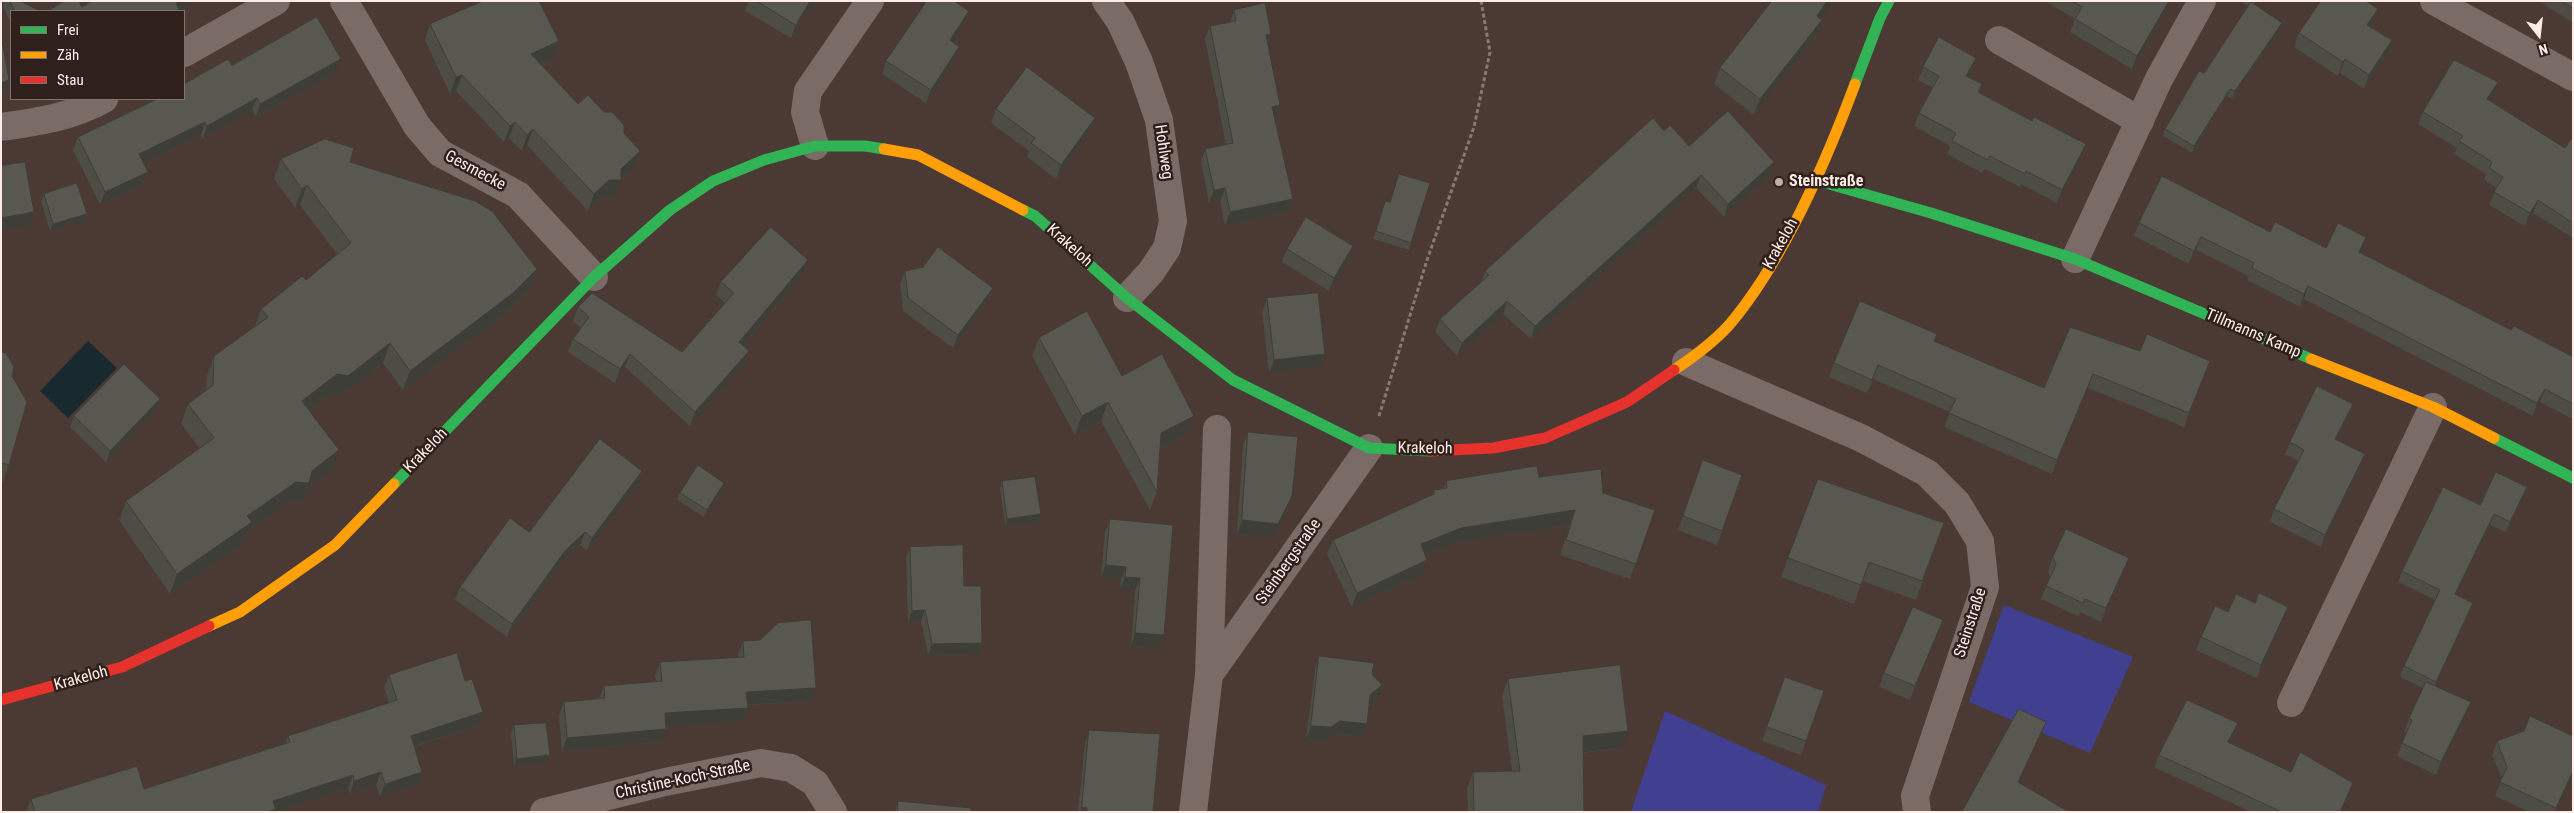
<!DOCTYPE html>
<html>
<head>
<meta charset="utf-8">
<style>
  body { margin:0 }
  #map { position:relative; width:2574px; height:813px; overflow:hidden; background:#4b3933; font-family:"Roboto Condensed",sans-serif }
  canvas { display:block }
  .frame { position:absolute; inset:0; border:2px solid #feece6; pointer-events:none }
  .legend { position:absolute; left:10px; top:10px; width:175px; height:90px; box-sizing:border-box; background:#2f201b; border:1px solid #82726c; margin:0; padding:6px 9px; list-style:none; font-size:15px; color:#feece6 }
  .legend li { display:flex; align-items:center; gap:10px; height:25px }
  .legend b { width:25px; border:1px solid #82726c }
  .north { position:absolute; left:2514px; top:10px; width:50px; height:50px; -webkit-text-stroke:4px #2f201b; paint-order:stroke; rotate:164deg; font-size:14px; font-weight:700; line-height:20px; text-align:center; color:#feece6 }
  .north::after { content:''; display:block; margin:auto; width:18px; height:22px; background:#feece6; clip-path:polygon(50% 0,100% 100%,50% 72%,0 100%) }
</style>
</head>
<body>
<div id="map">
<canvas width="2574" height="813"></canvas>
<div class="frame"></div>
<ul class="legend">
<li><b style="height:6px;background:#30b455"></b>Frei</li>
<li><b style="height:6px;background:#ff9f0a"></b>Zäh</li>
<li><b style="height:6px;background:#e5322d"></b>Stau</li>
</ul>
<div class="north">N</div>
</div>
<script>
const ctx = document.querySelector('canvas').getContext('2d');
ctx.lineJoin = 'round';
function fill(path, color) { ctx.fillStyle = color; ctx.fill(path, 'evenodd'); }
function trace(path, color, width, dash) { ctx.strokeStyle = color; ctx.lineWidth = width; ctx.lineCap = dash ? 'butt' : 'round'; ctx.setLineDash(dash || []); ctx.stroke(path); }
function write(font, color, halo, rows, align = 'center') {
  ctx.font = font + ' "Roboto Condensed",sans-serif'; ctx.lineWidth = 5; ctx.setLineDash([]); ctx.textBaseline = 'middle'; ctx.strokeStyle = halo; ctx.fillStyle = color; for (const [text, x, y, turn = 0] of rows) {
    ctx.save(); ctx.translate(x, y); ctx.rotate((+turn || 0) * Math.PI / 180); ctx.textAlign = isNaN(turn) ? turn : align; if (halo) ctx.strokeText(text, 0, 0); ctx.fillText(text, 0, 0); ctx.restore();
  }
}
fill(new Path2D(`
  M2004,605L2133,657L2090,753L1969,702Z
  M1665,711L1826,785L1818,812H1631Z`), '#414090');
fill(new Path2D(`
  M88,341L117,368L68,418L40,391Z`), '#182a2f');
trace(new Path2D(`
  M1379,416L1427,260L1474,127L1490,52L1481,1`), '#867974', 3, [4, 2.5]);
trace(new Path2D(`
  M344,1L417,126L440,153L518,195L594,277
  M1106,1L1120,21L1139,62L1159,120L1173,221L1167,248L1151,272L1127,298
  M2434,1L2573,77
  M1999,40L2140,121
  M184,53L276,1
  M1,127C37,122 72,117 104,99
  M815,146L805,112L808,91L870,1
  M2075,259L2159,79L2202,1
  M1686,362L1861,438L1927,473L1957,503L1980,541L1985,587L1915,796L1917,812
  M1209,675L1369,448
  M2291,703L2433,407
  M544,812L665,782L761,763L791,768L815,783L833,812
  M1193,812L1209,675L1217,429`), '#7a6b67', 28);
trace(new Path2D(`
  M1855,84L1880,18L1889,1
  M1815,180L1931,213L2075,259L2311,359
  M1023,210L1035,216L1127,298L1233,380L1369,448L1430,451
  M2494,438L2573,478
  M394,484L594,277L670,210L713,181L764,160L815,146H865L884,149`), '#30b455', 11);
trace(new Path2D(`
  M884,149L918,155L1023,210
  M2311,359L2433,407L2494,438
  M1674,370C1692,358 1715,341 1730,324C1784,260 1826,162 1855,84
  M209,626L240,612L335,545L394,484`), '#ff9f0a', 11);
trace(new Path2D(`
  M1430,451L1493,448L1545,438L1627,402L1674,370
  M1,700L122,667L209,626`), '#e5322d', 11);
fill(new Path2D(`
  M4,1H20L40,11H11V24L3,6Z
  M749,1H817L812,10L807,11L791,38L745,11Z
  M1772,1H1833L1820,19L1815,36L1754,115L1714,84L1720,68Z
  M2045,1H2170L2166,12L2132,69L2070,32L2075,19Z
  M2240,1H2256L2254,4L2282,23L2279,30L2232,99L2227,96L2192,153L2163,136L2165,129L2204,73L2248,6Z
  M2539,1H2573V23Z
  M1234,10L1271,34L1267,44L1280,105L1275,119L1288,212L1225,226L1220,201L1209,203L1201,162L1205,149L1226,145L1205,39L1210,26L1230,22Z
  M2373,22L2370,27L2387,53L2364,89L2340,73L2338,76L2294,47L2299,33Z
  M430,24L559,41L553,58L540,63L578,104L624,133L640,151L635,167L621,179L615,196H603L588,211L527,145L522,151L509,138L504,142L456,91L450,94L425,40Z
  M964,25L952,42L954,60L926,103L882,74L886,61Z
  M1976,58L1972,71L1968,77L1982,84L1979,93L2032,121L2086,144L2081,157L2057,203L2021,184L2020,187L1985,169L1982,173L1947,154L1950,146L1914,126L1919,113L1933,88L1918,80L1923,67Z
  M232,65L336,72L256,117L252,110L203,139L201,135L143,163L148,172L143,185L100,205L73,150L78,137Z
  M2493,95L2489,101L2565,148L2573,136V238L2533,213L2525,226L2489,205L2496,188L2484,180L2486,174L2454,154L2457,148L2418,124L2423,112Z
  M996,109L1095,118L1090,132L1056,179L1027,157L1029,151L991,123Z
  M1664,131L1689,146L1774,162L1769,175L1724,217L1696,188L1531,339L1503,314L1457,356L1435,332L1440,319L1481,282L1485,271Z
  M281,159L350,162L537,269L530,289L506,313L403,390L383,363L341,395L330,394L309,410L332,470L308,488L302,503L289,502L249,529L244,542L170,594L119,520L126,501L200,449L181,424L188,404L206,390L207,376L214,356L255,326L261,309L306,280L337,254L300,205L295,208L274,179Z
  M44,194L87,214L85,221L50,231L41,201Z
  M1385,201L1411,243L1409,250L1373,239Z
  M2139,223L2270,232L2326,248L2366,237L2360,253L2511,330L2573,357V419L2540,402L2533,416L2304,299L2300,307L2247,280L2249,276L2196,250L2189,264L2134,236Z
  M1353,246L1348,259L1329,291L1282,262L1287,249Z
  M905,271L993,288L988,301L953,348L903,311L900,284Z
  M803,274L743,346L749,351L744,365L690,426L625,367L615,383L568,352L573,339L581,328L573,321L578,307L682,352L725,303L716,295L721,282Z
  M1267,298L1320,367L1269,373L1262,312Z
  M2070,327L2205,374L2184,427L2088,388L2052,474L1944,427L1950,412L1873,379L1867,393L1829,377L1834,363L1937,334L1935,342L2044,388Z
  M1039,338L1122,376L1187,434L1160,449L1157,492L1150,510L1101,421L1075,435L1032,356Z
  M1,352L12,376L9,465L2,484L1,483Z
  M160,399L156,410L106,462L70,427L74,416Z
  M2348,416L2336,440L2365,454L2361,466L2321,547L2270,522L2274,509L2298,461L2285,454L2290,442Z
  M1248,432L1292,496L1287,509L1273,537L1237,534L1243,445Z
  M1703,460L1742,475L1717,545L1678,530Z
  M642,471L638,484L587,551L580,545L561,564L507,637L455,600L460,587L529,532Z
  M1539,477L1603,493L1655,510L1630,579L1560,555L1570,525L1455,543L1425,555L1421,575L1352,607L1327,554L1333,540L1432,495L1434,490L1443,489L1446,481Z
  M1002,481L1041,514L1038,522L1005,526L1000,488Z
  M2527,487L2523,498L2506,532L2490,525L2456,595L2473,603L2469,614L2435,686L2466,716L2436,775L2397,756L2406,733L2404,732L2409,719L2423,688L2400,677L2404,666L2435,600L2398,582L2402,571L2480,505Z
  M722,490L704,517L677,500L680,493Z
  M1110,519L1173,525L1159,648L1131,646L1135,591L1120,589L1121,579L1101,577L1105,532Z
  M1944,523L1916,600L1862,581L1854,604L1781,577L1788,558Z
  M910,547L964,586L982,643L978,654L928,655L921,621L908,622L906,558Z
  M2053,557L2124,572L2101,622L2080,612L2078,616L2041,599L2050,577L2048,571Z
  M2228,612L2284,619L2257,678L2196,650L2201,637Z
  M1938,634L1910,700L1879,687L1884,673Z
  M743,641L811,701L748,705L743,721L666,726L661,742L562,751L559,715L564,702L599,699L604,686L656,682L655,675L660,662L738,657V655Z
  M1319,656L1372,674L1377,699L1369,706L1367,724L1362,737L1335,734L1326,741L1306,739L1315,670Z
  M389,675L465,681L483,712L478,725L414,747L422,772L417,785L380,797L376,785L350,794L348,788L277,812H26L31,799L144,789L285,744L288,736L389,703L384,688Z
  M1785,677L1824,691L1801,755L1762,741Z
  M1508,679L1622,748L1583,753L1584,812H1468L1467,789L1473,772L1512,771L1502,696Z
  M514,725L547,762L514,766L511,733Z
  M1089,730L1153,812H1078L1085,743Z
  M2233,735L2230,743L2291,772L2353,783L2341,812H2251L2154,767L2159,755Z
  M2573,736V774L2555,812H2530L2495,796L2502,779L2492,755L2497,741Z
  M898,801L971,812H895Z`), '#4d4c45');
fill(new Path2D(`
  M180,1H196L179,11H173L176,3Z
  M810,1H817L812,10L807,11L791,38L796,25Z
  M1827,1H1833L1811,33L1817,16Z
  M2169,1H2170L2166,12L2132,69L2137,56Z
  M2378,9L2373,22L2362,39L2367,25Z
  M969,11L964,25L945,54L950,40Z
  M1822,20L1815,36L1754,115L1760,99Z
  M2282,23L2279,30L2232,99L2235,91Z
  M1271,34L1266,47V35Z
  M2392,40L2387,53L2364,89L2369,75Z
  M559,41L553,58L526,70L531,54Z
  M959,47L954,60L926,103L931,90Z
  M1976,58L1972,71L1962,89L1966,76Z
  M341,59L336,72L256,117L260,104Z
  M2345,59L2340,73L2338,76L2343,62Z
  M462,75L456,91L450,94L456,77Z
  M9,80L5,93L1,94V83Z
  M2498,82L2493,95L2483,112L2487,99Z
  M2230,89L2227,96L2192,153L2194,146Z
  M257,98L252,110L203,139L207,126Z
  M1280,105L1275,119L1267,120L1272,107Z
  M1095,118L1090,132L1056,179L1061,165Z
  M205,122L201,135L134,167L139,154Z
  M515,122L509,138L504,142L510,126Z
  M533,129L527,145L522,151L527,135Z
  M2086,144L2081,157L2057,203L2062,190Z
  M640,151L635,167L620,180H621L615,196H603L588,211L594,194Z
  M1774,162L1769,175L1724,217L1728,204Z
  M148,172L143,185L100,205L105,192Z
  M1701,175L1696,188L1531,339L1535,326Z
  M307,185L300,205L295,208L302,189Z
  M1225,188L1220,201L1209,203L1214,190Z
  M1293,199L1288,212L1225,226L1230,212Z
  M2538,200L2533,213L2525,226L2530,213Z
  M34,212L29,225L1,230V218Z
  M87,214L85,221L50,231L53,224Z
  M2201,237L2196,250L2189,264L2194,251Z
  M2366,237L2362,250L2354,265L2359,252Z
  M1353,246L1348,259L1329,291L1334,278Z
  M808,260L803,274L734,356L739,342Z
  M537,269L530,289L506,313L403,390L410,371Z
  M2308,286L2304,299L2300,307L2304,294Z
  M993,288L988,301L953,348L958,335Z
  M1507,301L1503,314L1457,356L1462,343Z
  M390,343L383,363L341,395L330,394L295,421L302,401L337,374Z
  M749,351L744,365L690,426L695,412Z
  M630,354L625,367L615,383L620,369Z
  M1325,354L1320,367L1269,373L1274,360Z
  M2210,361L2205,374L2184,427L2189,413Z
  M2093,374L2088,388L2052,474L2057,460Z
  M2545,389L2540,402L2533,416L2537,403Z
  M160,399L156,410L106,462L110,451Z
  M1108,402L1101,421L1075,435L1082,416Z
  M2353,404L2348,416L2331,451L2335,439Z
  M1194,416L1187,434L1154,452L1161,433Z
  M339,450L332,470L308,488L302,503L289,502L249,529L244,542L170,594L177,574L247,516L312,471Z
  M2365,454L2361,466L2321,547L2325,535Z
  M642,471L638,484L587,551L592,538Z
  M724,483L722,490L704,517L707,510Z
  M2527,487L2523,498L2506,532L2510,522Z
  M1292,496L1287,509L1273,537L1237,534L1242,520Z
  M1575,510L1570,525L1455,543L1415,559L1421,544L1461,528Z
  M1041,514L1038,522L1005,526L1007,519Z
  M2494,514L2490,525L2451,605L2455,594Z
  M585,532L580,545L561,564L507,637L512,624L565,551Z
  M2129,558L2124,572L2101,622L2106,608Z
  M1427,560L1421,575L1352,607L1357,593Z
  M1106,565L1126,567L1121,579L1101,577Z
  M1125,577L1140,578L1135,591L1120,589Z
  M2473,603L2469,614L2432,692L2436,682Z
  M2288,607L2284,619L2257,678L2261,665Z
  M925,610L921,621L908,622L912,611Z
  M1943,620L1938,634L1910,700L1915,686Z
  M1135,633L1164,635L1159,648L1131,646Z
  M982,643L978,654L928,655L932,644Z
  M1382,685L1377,699L1365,709L1370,695Z
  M816,688L811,701L742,705L746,692Z
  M2471,702L2466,716L2436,775L2441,762Z
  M748,708L743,721L660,727L665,713Z
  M483,712L478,725L406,749L411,736Z
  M1340,721L1367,724L1362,737L1335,734L1326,741L1306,739L1311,726Z
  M2046,722L2041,733L2014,794L2018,782Z
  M2238,723L2233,735L2224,755L2228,742Z
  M666,729L661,742L562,751L567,738Z
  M1628,731L1622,748L1577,753L1583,736Z
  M550,755L547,762L514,766L517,759Z
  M2573,771V774L2555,812H2554Z
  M381,772L376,785L350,794L354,781Z
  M422,772L417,785L380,797L385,784Z
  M353,775L348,788L277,812H267L273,801Z
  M2353,783L2349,796L2341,812H2340Z
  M1082,807L1087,808L1086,812H1080Z`), '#3e3e38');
const building = new Path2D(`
  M10,1H20L40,11H15Z
  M65,1H79L82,7L92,1H180L176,3L179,9L176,11H48Z
  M483,1H539L559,41L531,54L578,104L588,95L604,112H612L624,125V133L640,151L621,169V180H609L594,194L533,129L527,135L515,122L510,126L462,75L456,77L430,24Z
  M757,1H810L796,25Z
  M927,1H954L969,11L950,40L959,47L931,90L886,61Z
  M1772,1H1827L1817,16L1822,20L1760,99L1720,68Z
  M2072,1H2169L2137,56L2075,19L2082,7Z
  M2321,1H2366L2378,9L2367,25L2392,40L2369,75L2345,59L2343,62L2299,33Z
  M2562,1H2573V8Z
  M2251,2L2282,23L2235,91L2230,89L2194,146L2165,129L2199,71L2204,73Z
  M1265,3L1271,34L1266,35L1280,105L1272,107L1293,199L1230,212L1225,188L1214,190L1205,149L1233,143L1210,26L1236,21L1234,10Z
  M317,17L341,59L260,104L257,98L207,126L205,122L139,154L148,172L105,192L78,137L157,99H184V84L228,59L232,65Z
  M1,35L9,80L1,83Z
  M1939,37L1976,58L1966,76L1982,84L1978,92L2032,121L2034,117L2086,144L2062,190L2026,171L2025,174L1990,156L1987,160L1952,141L1956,133L1919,113L1939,76L1923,67Z
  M2454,60L2498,82L2487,99L2565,148L2573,136V223L2538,200L2530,213L2494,192L2503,177L2489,168L2492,162L2459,141L2463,136L2423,112Z
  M1027,67L1095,118L1061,165L1031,143L1035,138L996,109Z
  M1728,111L1774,162L1728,204L1701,175L1535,326L1507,301L1462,343L1440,319L1489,275L1485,271L1653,118L1664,131L1670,125L1689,146Z
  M325,139L354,148L350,162L475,201L492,211L537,269L513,293L410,371L390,343L348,376L337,374L302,401L339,450L312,471L309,483L296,482L247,516L252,522L177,574L126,501L214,438L188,404L213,385L214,356L268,317L261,309L302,276L306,280L351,243L307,185L302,189L281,159Z
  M25,162L34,212L1,218V166Z
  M1399,174L1430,183L1411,243L1376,231L1385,201L1390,202Z
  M2162,176L2270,232L2275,222L2326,248L2338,223L2366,237L2359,252L2511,330L2514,326L2573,357V404L2545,389L2537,403L2308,286L2304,294L2252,268L2254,263L2201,237L2194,251L2139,223Z
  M77,183L87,214L53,224L44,194Z
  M1306,217L1353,246L1334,278L1287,249Z
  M771,227L808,260L739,342L749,351L695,412L630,354L620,369L573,339L589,317L578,307L592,293L682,352L734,293L721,282Z
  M938,247L993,288L958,335L908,298L905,271L923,267Z
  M1318,293L1325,354L1274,360L1267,298Z
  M1860,301L1937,334L1934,341L2044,388L2070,327L2140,351L2147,334L2210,361L2189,413L2093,374L2057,460L1949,413L1956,399L1878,365L1872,380L1834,363Z
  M1087,311L1122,376L1162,354L1194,416L1161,433L1157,492L1108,402L1082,416L1039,338Z
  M1,352L6,353L14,367L12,376L27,402L9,465L1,463Z
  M124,364L160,399L110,451L74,416Z
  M2317,386L2353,404L2335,439L2365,454L2325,535L2274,509L2304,450L2290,442Z
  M1248,432L1298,437L1292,496L1278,524L1242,520Z
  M600,439L642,471L592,538L585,532L565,551L512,624L460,587L510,518L529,532Z
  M1703,460L1742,475L1722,531L1683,516Z
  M698,465L724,483L707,510L680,493Z
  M1537,466L1539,477L1601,469L1603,493L1655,510L1636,564L1566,540L1575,510L1461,528L1421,544L1427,560L1357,593L1333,540L1434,494V490L1447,488L1446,481Z
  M2496,472L2527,487L2510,522L2494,514L2455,594L2473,603L2436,682L2404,666L2440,590L2402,571L2443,487L2480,505Z
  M1035,477L1041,514L1007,519L1002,481Z
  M1818,479L1944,523L1922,581L1869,562L1861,585L1788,558Z
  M1110,519L1173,525L1164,635L1135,633L1140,578L1125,577L1126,567L1106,565Z
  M2066,529L2129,558L2106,608L2085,599L2083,603L2046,586L2056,565L2053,557Z
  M963,545L964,586H981L982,643L932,644L925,610L912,611L910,547Z
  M2259,593L2288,607L2261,665L2201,637L2215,606L2228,612L2236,594L2255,603Z
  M1913,607L1943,620L1915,686L1884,673Z
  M811,620L816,688L746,692L748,708L665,713L666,729L567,738L564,702L605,698L604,686L662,681L660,662L744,657L743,641L760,640L778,623Z
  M457,653L465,681L472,679L483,712L411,736L422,772L385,784L381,772L354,781L353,775L273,801L276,809L267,812H35L31,799L137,766L144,789L290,742L288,736L397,700L389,675Z
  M1319,656L1374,663L1372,674L1382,685L1370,695L1367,724L1340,721L1331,727L1311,726Z
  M1620,665L1628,731L1583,736L1584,812H1474L1473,772L1520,771L1508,679Z
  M1785,677L1824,691L1806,741L1767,727Z
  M2426,682L2471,702L2441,762L2402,743L2412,720L2409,719Z
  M2187,700L2238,723L2228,742L2291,772L2300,752L2353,783L2340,812H2282L2159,755Z
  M2019,709L2046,722L2018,782L2069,812H1962Z
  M2530,716L2573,736V771L2556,808L2500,782L2507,767L2497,741L2524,731Z
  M546,723L550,755L517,759L514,725Z
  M1089,730L1160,734L1153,812H1087V808L1082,807Z
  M898,801L971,808V812H898Z`);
fill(building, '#595850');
trace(building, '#3e3e38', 1);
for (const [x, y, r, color] of [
  [1779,182,5,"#bfada7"]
]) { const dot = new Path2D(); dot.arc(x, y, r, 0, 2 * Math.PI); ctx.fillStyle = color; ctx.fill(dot); trace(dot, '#2f201b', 2); }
write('16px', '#feece6', '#2f201b', [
  ["Hohlweg",1163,152,82],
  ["Gesmecke",475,171,28],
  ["Krakeloh",1781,244,-61],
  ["Krakeloh",1069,246,42],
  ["Tillmanns Kamp",2253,334,23],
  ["Krakeloh",1425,449,1],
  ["Krakeloh",426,451,-46],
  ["Steinbergstraße",1289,562,-55],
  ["Steinstraße",1971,623,-72],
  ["Krakeloh",81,679,-15],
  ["Christine-Koch-Straße",683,780,-12]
]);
write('bold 16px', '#feece6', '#2f201b', [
  ["Steinstraße",1789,182]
], 'left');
</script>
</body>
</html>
